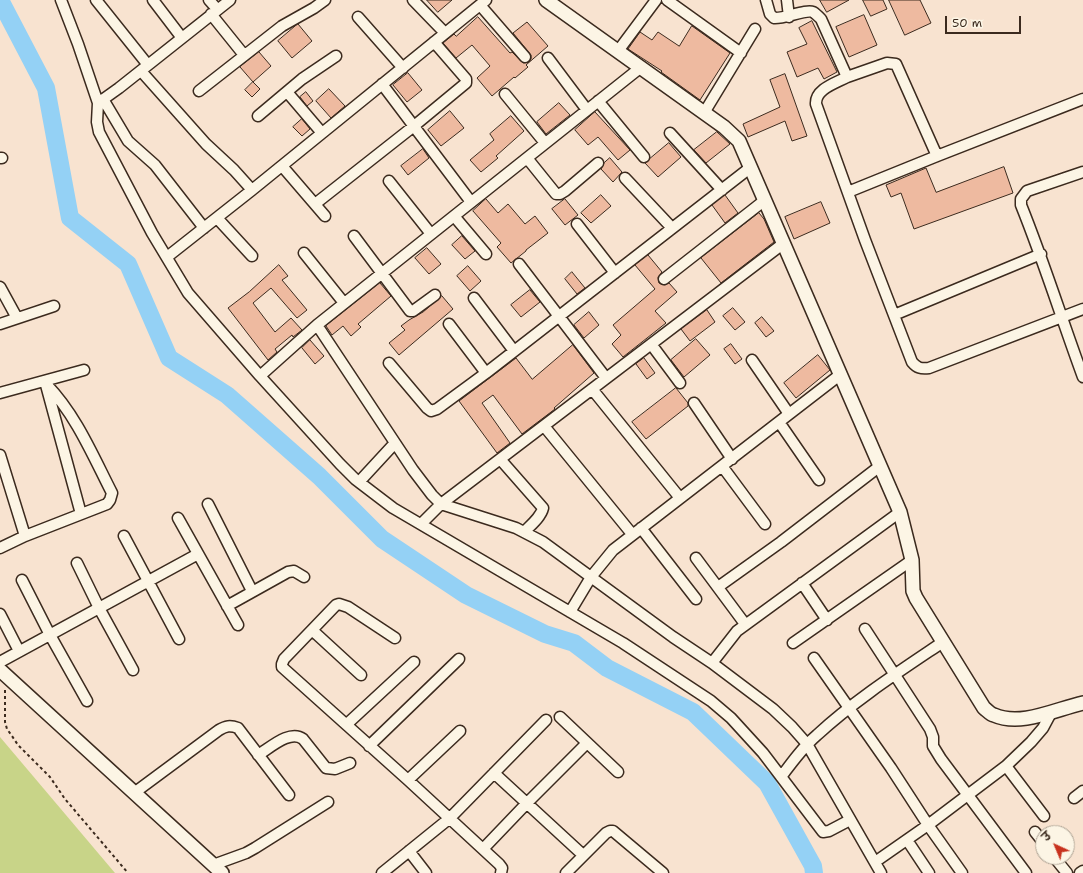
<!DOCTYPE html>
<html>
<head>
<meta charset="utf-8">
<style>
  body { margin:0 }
  #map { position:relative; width:1083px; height:873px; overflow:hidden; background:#f8e3d0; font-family:"Shantell Sans","Playpen Sans Deva",sans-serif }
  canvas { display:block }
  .north { position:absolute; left:1035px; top:825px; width:40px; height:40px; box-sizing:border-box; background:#fcf5e5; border:1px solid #afa495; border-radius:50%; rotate:316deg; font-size:11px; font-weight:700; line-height:16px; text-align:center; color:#3b2a1e }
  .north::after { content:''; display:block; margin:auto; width:14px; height:18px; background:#c8321e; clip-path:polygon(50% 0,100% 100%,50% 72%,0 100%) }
  .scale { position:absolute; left:945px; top:16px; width:76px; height:18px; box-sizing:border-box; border:2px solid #3b2a1e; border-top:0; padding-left:5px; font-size:12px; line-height:14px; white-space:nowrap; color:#3b2a1e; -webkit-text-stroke:3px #fcf5e5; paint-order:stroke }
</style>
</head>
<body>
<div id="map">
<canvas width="1083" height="873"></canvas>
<div class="north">उ</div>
<div class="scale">50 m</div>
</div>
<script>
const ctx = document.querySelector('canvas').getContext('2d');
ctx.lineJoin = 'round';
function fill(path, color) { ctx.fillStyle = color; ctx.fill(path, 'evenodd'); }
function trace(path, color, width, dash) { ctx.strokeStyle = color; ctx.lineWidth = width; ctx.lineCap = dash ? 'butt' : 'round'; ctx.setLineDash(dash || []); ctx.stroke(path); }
fill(new Path2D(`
  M0,737L115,873H0Z`), '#c8d488');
trace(new Path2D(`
  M0,0L46,88L70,218L128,264L169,358L227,395L319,476L382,539L466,595L545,634L574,643L607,668L693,712L767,783L813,866L814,873`), '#94d1f5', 18);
const building = new Path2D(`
  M427,0H452L438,12Z
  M820,0H849L827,12Z
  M863,0H883L887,9L871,16Z
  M889,0H920L931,23L905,35Z
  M864,15L877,45L849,57L836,27Z
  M478,17L510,53L512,52L523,63L529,62L531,59V55L513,33L527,22L548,46L526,65L528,67L515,78L514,77L492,96L477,78L490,66L472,45L456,58L443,43L454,34L456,36Z
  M812,21L837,72L824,79L818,68L797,77L787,52L807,44L799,28Z
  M298,24L312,41L292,58L278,41Z
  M692,26L730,53L700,100L661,72L662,71L628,49L640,32L652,40L658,32L679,46Z
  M259,52L271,66L253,82L240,67Z
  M408,73L422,90L407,102L393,85Z
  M785,74L807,136L792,141L785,121L748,137L743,124L780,107L770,80Z
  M253,82L260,89L252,97L245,90Z
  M329,89L345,106L331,118L316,101Z
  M306,92L313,101L307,106L300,97Z
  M559,103L570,115L546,134L537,122Z
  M450,111L464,128L441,146L428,130Z
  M595,112L630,150L618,160L598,137L588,145L575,130Z
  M511,116L524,131L496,156L498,158L481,172L470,160L494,140L490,134Z
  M302,119L310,129L302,136L293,127Z
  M717,132L730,144L706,163L694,150Z
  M669,143L681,157L658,177L645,163Z
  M423,149L429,158L408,175L401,166Z
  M610,158L622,172L613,182L601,169L604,163Z
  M1004,167L1013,193L914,229L901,193L891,197L886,185L926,168L936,192Z
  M601,195L611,206L591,223L581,213Z
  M725,195L738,213L725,223L712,205Z
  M486,199L498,213L508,204L525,224L535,216L548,233L526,250V251L511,263L497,247L501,243L473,211Z
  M565,199L578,215L565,225L552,209Z
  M821,202L830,223L794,239L785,217Z
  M759,213L764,219L774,242L721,283L701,258Z
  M462,236L475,251L465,259L452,245Z
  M427,248L441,264L429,274L415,258Z
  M648,255L662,272L658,277L659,283L665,285L669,283L677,292L655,311L666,323L623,357L612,344L621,335L613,325L655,289L635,265Z
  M279,265L288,276L282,280L307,310L297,318L271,288L253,303L275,332L291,318L302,330L293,337L292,335L275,349L277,352L268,360L228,308L249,292Z
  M468,266L481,281L470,291L457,276Z
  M572,272L585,288L577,294L565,279Z
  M380,283L391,296L358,324L361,327L351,336L343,326L332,335L326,326Z
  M530,290L540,302L521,317L511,305Z
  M442,296L453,309L399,355L389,343L405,330L401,326L409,320L423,312Z
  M733,308L745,322L735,330L723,316Z
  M707,310L715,322L690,341L681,329Z
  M589,312L599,325L584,338L574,325Z
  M762,317L774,331L766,337L755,323Z
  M696,339L710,355L684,377L671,360Z
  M310,340L324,356L315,364L302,348Z
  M731,344L742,359L735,364L724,349Z
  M573,345L594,373L554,408L555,409L522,434L493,395L482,403L510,443L497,453L459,401L516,358L532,379Z
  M818,355L830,370L796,398L784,383Z
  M644,358L655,373L647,379L636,364Z
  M676,388L688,403V406L646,439L632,422Z`);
fill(building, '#eebaa0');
trace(building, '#3b2a1e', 1);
const minor = new Path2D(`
  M61,0L78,44L98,103L97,122L99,132L152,233L188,293L260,376L340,464L355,479L393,508L623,643L711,701L731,718L763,753L823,832L829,831L850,820
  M96,0L148,65
  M153,0L182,38
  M209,0L217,9
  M413,0L445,33
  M667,0L741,53
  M766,0L770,14L774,18C784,19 806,9 813,12C816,14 819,17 821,19L847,77L887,63L896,64L937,156
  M787,0L789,17
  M480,5L525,57
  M211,14L244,55
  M358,17L403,68
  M618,51L656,0
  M548,58L587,110
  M141,71L206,144L234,170L252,190
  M847,77C836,83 815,89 816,104L865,240L912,362C917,368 921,369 929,368L1083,309
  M382,84L471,202
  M199,91L282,26L314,8L325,0
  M287,92L322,133
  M505,94L545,143
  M103,99L128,141L155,165L204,228
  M598,101L644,157
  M98,103L119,88L230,0
  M704,113L755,29
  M258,116L302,79L336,56
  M670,133L722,190
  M0,158H2
  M527,158L556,194H560L565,191L598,163
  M282,166L325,216
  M1083,172L1027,191L1021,199V205C1044,262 1062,320 1083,377
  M625,178L672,228
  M389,181L431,234
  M848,192L937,156L1083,99
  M315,204L414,126L466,83V79L434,42
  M454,216L486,254
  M217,218L252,256
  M577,224L615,273
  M354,236L410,311H413L435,295
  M304,253L344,303
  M167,257L252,190L486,0
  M519,264L606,378
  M664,279L765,200
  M0,287L17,318
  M474,298L514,351
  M894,315L1041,254
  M0,324L54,306
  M449,324L486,373
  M317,325L413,470L432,495L441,504L516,528L543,542L673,637L712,663L773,709L792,727L807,744L881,873
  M651,344L680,383
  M752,360L789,414
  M389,363L427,408L431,411L437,409L486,373L751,167
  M260,376L317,325L640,68
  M46,385L81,514
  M592,389L680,498
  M0,393L84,370
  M694,403L732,459
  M779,422L819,480
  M544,426L632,534
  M0,455L25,536
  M500,459L543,508C541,517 530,526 524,532
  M722,466L765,524
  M359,482L395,443
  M208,504L252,591
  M178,518L238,625
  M421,524L441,504L784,243
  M641,528L696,599
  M124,536L179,639
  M0,548L25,536L107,504L110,500L112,493C93,456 76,415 47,385
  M696,558L745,624
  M77,563L99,608L133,670
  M22,580L50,635L87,701
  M802,583L827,620
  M718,587L781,542L880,466
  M227,606L288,572L294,571L304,577
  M570,612L591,577L613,550L841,374
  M0,614L19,651
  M865,629L930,729L933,737V746L941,759L1026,873
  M312,630L361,675
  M395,638L348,607L339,604L336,605L284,659L282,664V667L408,780L499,864L502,868L501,873
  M793,643L912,560
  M814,658L891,768L928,825L962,873
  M0,662L198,554
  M712,663L737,631L900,512
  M560,717L618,772
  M347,724L414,662
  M369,746L459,659
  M258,755C270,748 290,729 303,739L326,768L335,769L350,763
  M1006,766L1044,816
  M494,773L583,855
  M781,777C792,762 803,747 817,735C855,700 900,671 943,642
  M408,780L460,731
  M134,793L219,730C226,726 230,725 238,728L289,795
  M1074,798L1083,791
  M1035,832L1043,842
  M907,840L929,873
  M483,849L527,803L587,743
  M409,851L426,873
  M1054,857L1067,873
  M875,862L928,825L1006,766L1031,742L1043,728L1051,713
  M213,865L246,853L255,848L328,802
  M382,873L450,818L546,720
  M566,873L606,833L610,831H613L663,873
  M1080,873L1083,871`);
const tertiary = new Path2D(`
  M546,0L724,127L739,141L900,512L912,560L913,591L916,598L984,708C987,710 990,714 994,715C1021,727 1056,709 1083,703
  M0,670L222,873`);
trace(minor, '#3b2a1e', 13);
trace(tertiary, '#3b2a1e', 16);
trace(new Path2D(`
  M5,690V722L7,729L12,736L18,745L50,777L65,799L128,873`), '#3b2a1e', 2, [3, 3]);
trace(minor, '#fcf5e5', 10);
trace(tertiary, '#fcf5e5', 13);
</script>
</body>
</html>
